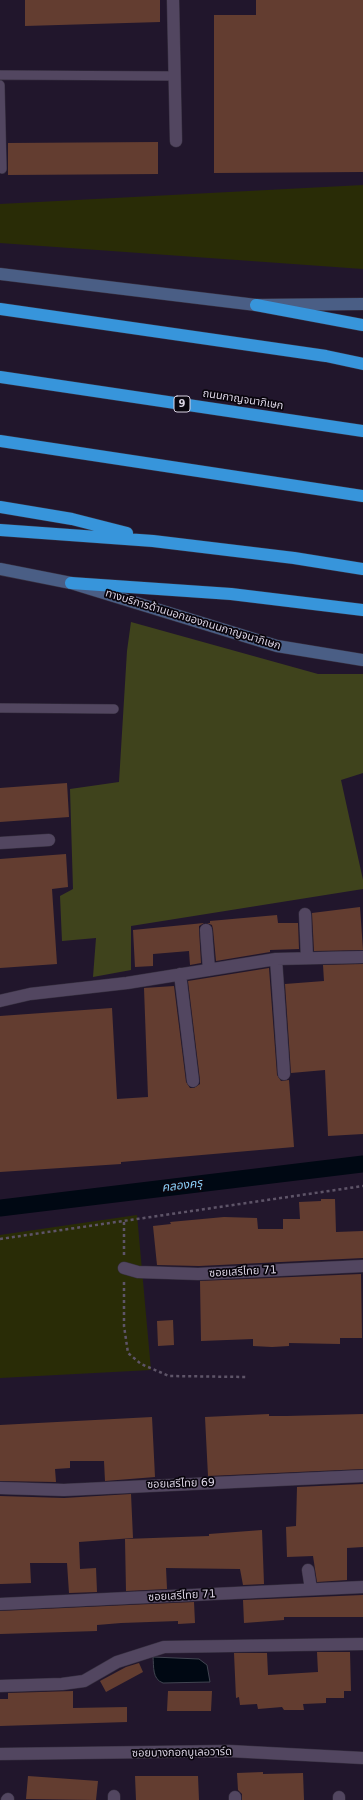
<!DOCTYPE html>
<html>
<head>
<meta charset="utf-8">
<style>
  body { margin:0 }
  canvas { display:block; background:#21162c }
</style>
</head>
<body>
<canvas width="363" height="1800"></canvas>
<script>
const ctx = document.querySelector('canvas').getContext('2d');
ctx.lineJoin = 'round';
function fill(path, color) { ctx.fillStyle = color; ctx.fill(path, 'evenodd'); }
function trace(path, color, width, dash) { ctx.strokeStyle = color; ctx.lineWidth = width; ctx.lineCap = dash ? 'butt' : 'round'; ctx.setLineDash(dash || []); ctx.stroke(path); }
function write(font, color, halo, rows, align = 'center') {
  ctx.font = font + ' "DejaVu Sans","Noto Sans Thai",sans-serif'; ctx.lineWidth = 3.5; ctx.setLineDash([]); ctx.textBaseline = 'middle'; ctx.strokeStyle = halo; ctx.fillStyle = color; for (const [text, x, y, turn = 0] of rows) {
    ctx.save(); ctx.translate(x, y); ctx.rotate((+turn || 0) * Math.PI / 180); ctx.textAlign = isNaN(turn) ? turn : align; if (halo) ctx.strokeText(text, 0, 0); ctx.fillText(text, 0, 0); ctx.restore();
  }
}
fill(new Path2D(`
  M363,185V269L0,243V204Z
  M137,1215L151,1370L0,1378V1235Z`), '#292c06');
fill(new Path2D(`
  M131,622L318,674H363V773L341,780L363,880V889L131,926V970L93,977L96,938L62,941L60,896L73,889L70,789L119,782L127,651Z`), '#3f431c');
const water = new Path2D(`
  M153,1657L199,1659L207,1665L210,1682L163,1683C152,1679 154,1667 153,1657Z`);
fill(water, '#000813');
trace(water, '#414551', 1);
trace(new Path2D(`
  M0,1208L363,1164`), '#000813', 17);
fill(new Path2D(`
  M25,0H160V22L25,26Z
  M256,0H363V172L214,173V15H256Z
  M158,142V174L8,175V143Z
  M67,783L69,817L0,822V788Z
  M66,854L68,887L52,889L57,964L0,968V859Z
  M360,907L363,950L314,951L312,913Z
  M277,915L278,923H298L299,949L270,950V952L216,961L213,929L212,925L207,923H210V921Z
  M204,923L199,926V930L201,963L190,965L189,951L153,954V966L135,967L133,930Z
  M363,964V1134L328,1136L325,1070L291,1073L285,984L324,981L323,965Z
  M269,968L277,1075L281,1081L289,1080L294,1147L121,1162V1164L0,1172V1016L112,1008L117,1099L148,1097L144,988L174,986L186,1082L190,1088H194L200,1084V1080L188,981Z
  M321,1199H335L336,1232L363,1231V1258L199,1266L157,1265L153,1226L171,1224L170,1222L224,1217L257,1218L258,1229H283V1219H300L299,1202L321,1201Z
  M361,1274L362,1338H340V1344L289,1343V1346L272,1347L253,1346V1339L201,1341L200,1281Z
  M173,1320L174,1345L158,1346L157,1321Z
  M269,1414V1416H287L363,1414V1469L208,1476L205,1417Z
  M152,1417L155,1477L105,1481L104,1461H70V1468L55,1469L56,1482L0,1481V1425Z
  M363,1484V1547L347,1548V1580L317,1582L313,1556L287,1557L286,1527L296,1526L297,1487Z
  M131,1494L133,1538L79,1542L80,1569L96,1568L97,1592L69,1593L67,1563H30L31,1583L0,1584V1496L64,1498Z
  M262,1530L264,1584L243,1585L240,1569L166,1568L167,1589L126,1591L125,1539L209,1536V1534Z
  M363,1595V1617H284V1620L244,1623L243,1600Z
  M194,1602L195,1623L178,1624V1621L121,1623L97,1625V1631L0,1634V1611Z
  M317,1652H350L351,1691H344V1698H326V1703L303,1704L304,1710H284L282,1707L258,1709L257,1704L240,1705L239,1697L236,1698L234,1653H267L268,1675L318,1672Z
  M139,1663L143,1672L106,1692L100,1681L126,1667Z
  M73,1691V1708L127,1707V1722L0,1726V1699H8V1693Z
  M168,1691H212L211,1711H167Z
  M263,1772V1774L303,1773L304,1800H242V1794L238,1790L237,1773Z
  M28,1776L98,1781L96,1800L26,1799Z
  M135,1776H198L199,1800H136Z`), '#633d30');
const service = new Path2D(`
  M0,75L175,76
  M0,85L2,169
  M0,708L114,709`);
const minor = new Path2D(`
  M173,0L176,141
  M0,843L49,840
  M305,914L307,958
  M206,930L209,970
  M276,959L284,1074
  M180,974L193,1081
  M0,1001L30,994L127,983L276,959L363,957
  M124,1268L138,1272L198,1274L363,1266
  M0,1488L64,1490L363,1476
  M308,1570L311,1589
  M0,1604L363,1587
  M0,1686L62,1684L84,1681L117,1662L164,1647L363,1644
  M0,1754L229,1751L363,1758
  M339,1797V1800
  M7,1800L8,1799
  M114,1800V1796
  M235,1800V1797`);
const secondary = new Path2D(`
  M0,274L256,305L363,304
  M0,569L71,583L277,646L363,660`);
const motorway = new Path2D(`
  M256,305L363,325
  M0,309L326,356L363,364
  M0,377L363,431
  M0,441L363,496
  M0,507L72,519L127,533
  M0,530L153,541L294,558L363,569
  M71,583L231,594L363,610`);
trace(service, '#383141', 10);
trace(minor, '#383141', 13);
trace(secondary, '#383141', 13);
trace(motorway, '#383141', 13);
trace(new Path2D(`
  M0,1239L363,1186
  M124,1255V1222
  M124,1282V1326L128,1353L141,1364L169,1376L246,1377`), '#5e5468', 2.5, [3, 3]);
trace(service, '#524660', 9);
trace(minor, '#524660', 12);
trace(secondary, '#4a5e85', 12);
trace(motorway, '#3795db', 12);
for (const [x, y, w] of [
  [182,404,16]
]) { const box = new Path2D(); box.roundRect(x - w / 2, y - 8, w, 16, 3); ctx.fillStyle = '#09050d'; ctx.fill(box); trace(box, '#d9d2e2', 1); }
write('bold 10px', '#d9d2e2', null, [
  ["9",182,404]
]);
write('11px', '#d9d2e2', '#09050d', [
  ["ถนนกาญจนาภิเษก",243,400,9],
  ["ทางบริการด้านนอกของถนนกาญจนาภิเษก",193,620,17],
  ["ซอยเสรีไทย 71",243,1272,-3],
  ["ซอยเสรีไทย 69",181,1484,-2],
  ["ซอยเสรีไทย 71",182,1596,-3],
  ["ซอยบางกอกบูเลอวาร์ด",182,1753,-1]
]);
write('italic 12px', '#8ccff8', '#09050d', [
  ["คลองครุ",182,1186,-7]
]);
</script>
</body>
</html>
